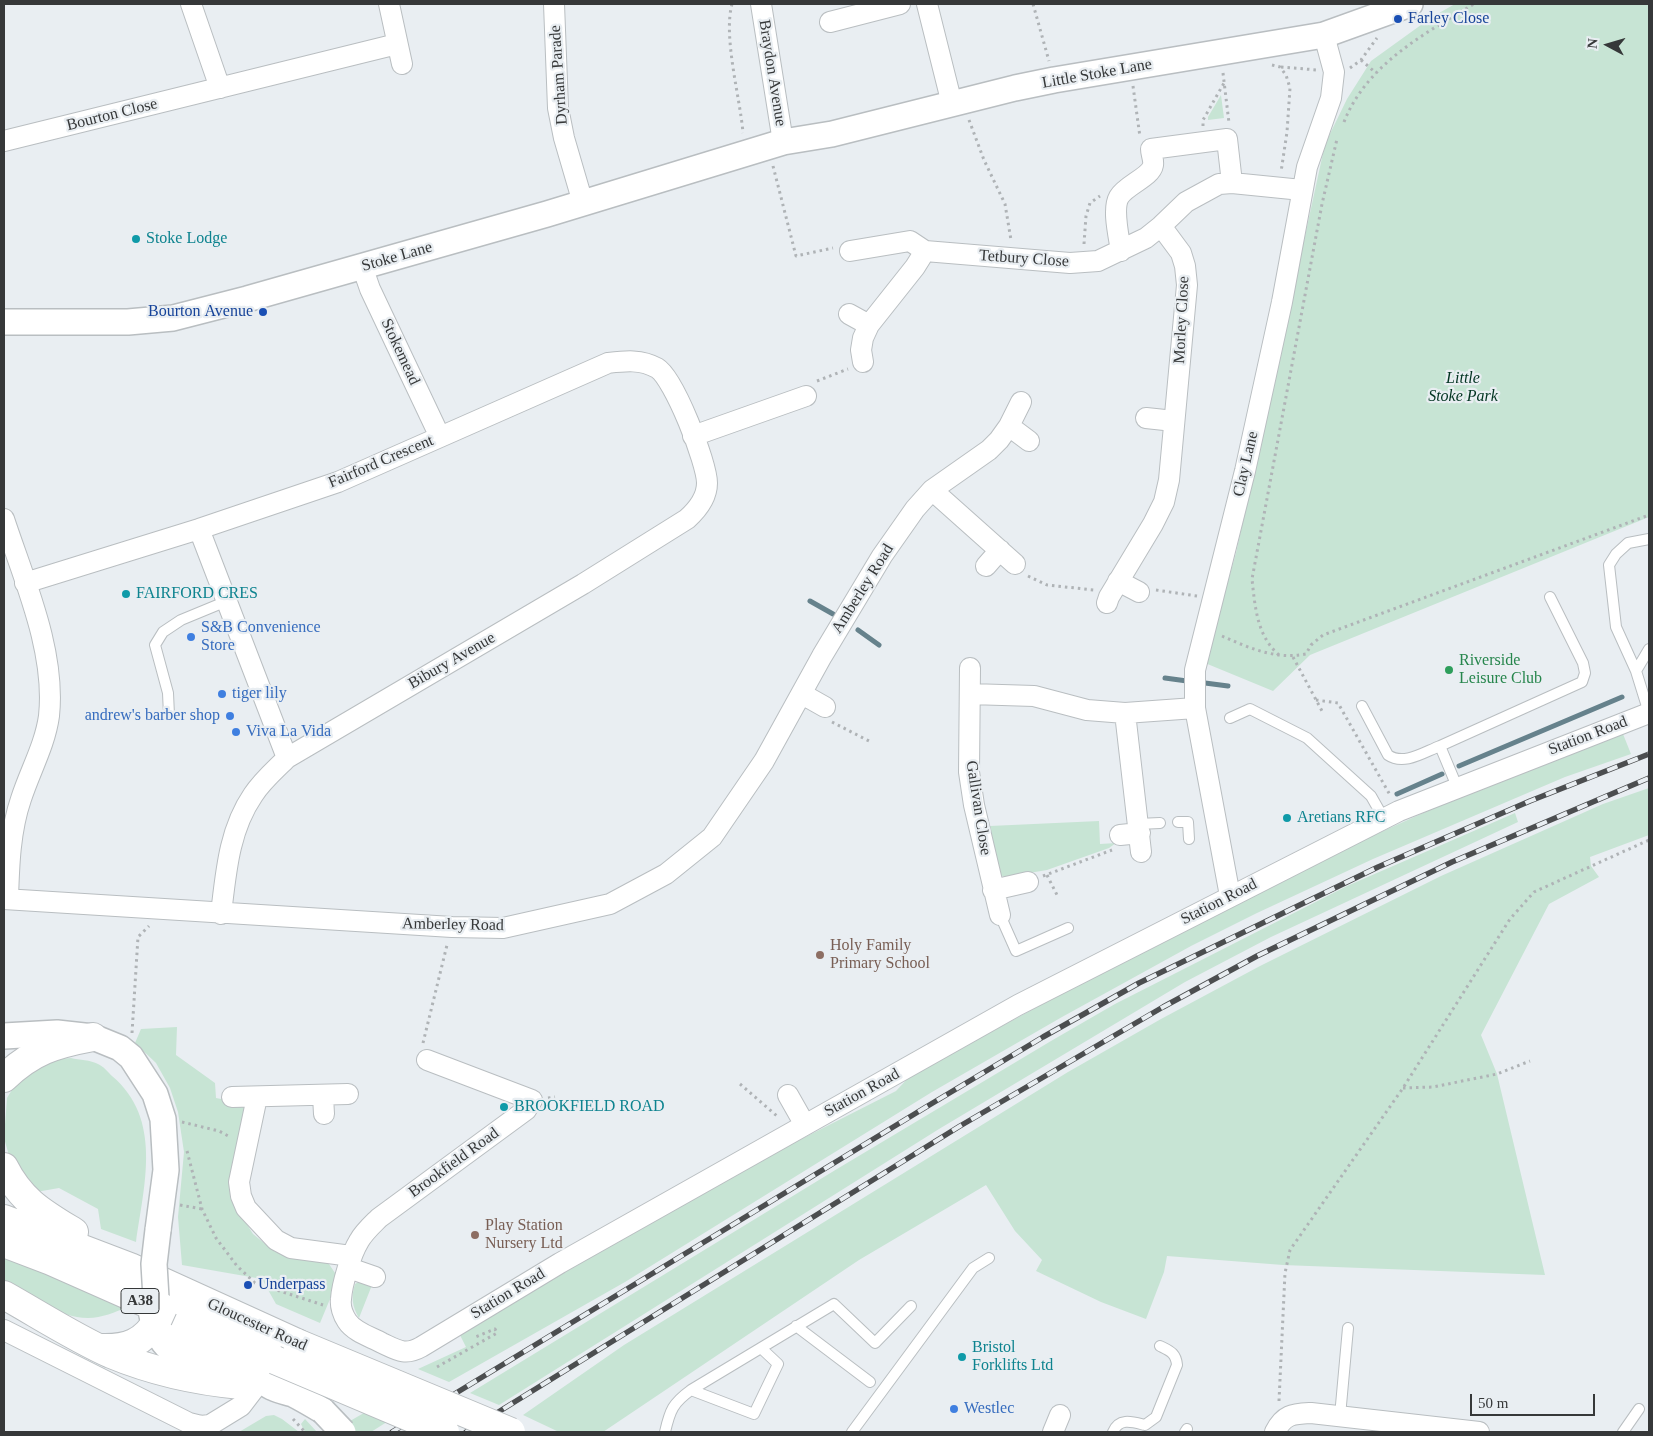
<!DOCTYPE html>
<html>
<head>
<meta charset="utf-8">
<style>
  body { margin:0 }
  #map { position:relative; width:1653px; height:1436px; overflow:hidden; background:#e9eef2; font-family:Georgia,serif }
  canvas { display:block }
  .frame { position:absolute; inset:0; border:5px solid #363839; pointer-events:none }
  .north { position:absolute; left:1583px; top:20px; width:50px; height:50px; -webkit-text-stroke:4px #e9eef2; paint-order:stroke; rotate:276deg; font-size:14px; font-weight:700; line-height:20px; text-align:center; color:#363839 }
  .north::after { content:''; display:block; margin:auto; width:18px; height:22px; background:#363839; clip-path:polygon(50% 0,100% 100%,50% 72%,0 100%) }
  .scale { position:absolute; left:1470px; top:1394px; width:125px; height:22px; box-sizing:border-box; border:2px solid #363839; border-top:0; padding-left:6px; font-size:15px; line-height:18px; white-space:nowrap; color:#363839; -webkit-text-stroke:4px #e9eef2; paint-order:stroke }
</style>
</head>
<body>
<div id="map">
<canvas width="1653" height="1436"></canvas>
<div class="frame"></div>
<div class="north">N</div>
<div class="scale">50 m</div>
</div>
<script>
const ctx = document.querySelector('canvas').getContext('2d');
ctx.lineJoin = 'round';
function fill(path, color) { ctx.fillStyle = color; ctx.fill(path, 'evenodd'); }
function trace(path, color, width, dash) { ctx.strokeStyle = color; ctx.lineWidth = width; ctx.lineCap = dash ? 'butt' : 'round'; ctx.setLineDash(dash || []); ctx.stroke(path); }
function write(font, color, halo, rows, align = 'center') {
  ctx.font = font + ' Georgia,serif'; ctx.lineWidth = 4.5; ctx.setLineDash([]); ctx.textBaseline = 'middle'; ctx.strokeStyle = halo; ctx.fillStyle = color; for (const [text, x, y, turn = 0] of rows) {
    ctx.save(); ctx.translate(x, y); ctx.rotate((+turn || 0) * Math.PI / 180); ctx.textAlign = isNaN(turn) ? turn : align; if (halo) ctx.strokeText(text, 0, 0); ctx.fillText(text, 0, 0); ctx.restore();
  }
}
fill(new Path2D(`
  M1455,4H1649V517L1310,655L1273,691L1205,663L1236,553L1325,144L1347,99L1371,61L1432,17Z
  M1221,95L1224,118L1208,120V117Z
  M1621,729L1631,754L1565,777L1373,859L1257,913L1191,946L1062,1017L932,1092L625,1282L449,1382L418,1369L466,1347L459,1333L764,1158L896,1091L910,1076L1153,944L1370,837L1454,799Z
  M1649,788V835L1590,857L1591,866L1599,877L1549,904L1481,1035L1497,1074L1545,1275L1283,1265L1167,1256L1164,1272L1146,1319L1101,1302L1036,1271L1042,1260L1015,1231L986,1185L859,1260L603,1432H559L523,1415L624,1345L1068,1072L1161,1019L1260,966L1441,876L1603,804Z
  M1515,813L1518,822L1271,937L1185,982L939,1129L499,1405L470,1393L837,1169L1051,1041L1115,1004L1347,886Z
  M1099,821L1100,844L1116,843L1109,848L1047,870L1005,877L1000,875L990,826Z
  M177,1027L176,1055L215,1083L216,1098L236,1102L244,1106L246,1116L238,1210L253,1234L274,1251L291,1257L327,1261L337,1276L335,1287L320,1323L276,1304L262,1279L182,1265L178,1217L184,1152L178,1112L170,1088L156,1063L135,1043L141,1029Z
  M71,1058C79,1060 91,1060 98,1064C103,1066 108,1072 112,1076C163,1119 144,1185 136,1242L101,1229L98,1209L59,1188L36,1192L12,1166L4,1138L7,1098L21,1075L46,1060Z
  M4,1252L128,1307C115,1312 102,1318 88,1318C58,1318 29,1295 4,1281Z
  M360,1281L372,1285L359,1318C352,1306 351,1297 355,1284Z
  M369,1410L390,1420L371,1432H331Z
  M274,1415L282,1419L299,1432H239L266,1416Z
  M305,1419L317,1432H305L301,1424Z`), '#c7e4d4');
trace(new Path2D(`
  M810,601L833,614
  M858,630L879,645
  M1165,678L1187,681
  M1205,683L1228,686
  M1459,766L1622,697
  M1397,794L1442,774`), '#66828c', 5);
const service = new Path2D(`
  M1636,671L1649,649
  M1362,706L1388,755C1404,766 1424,752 1440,746L1458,789
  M1649,713L1636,671L1616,627L1609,565L1616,554L1628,543L1649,539
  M169,715L168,693L155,645L163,632L181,620L227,601
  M1230,718L1250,709L1307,738L1371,796L1384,819
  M1440,746L1582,682L1585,673L1583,663L1550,597
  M1178,822H1188L1189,839
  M1138,824L1160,823
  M1000,915L1016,951L1068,928
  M796,1326L870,1382
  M691,1390L754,1414L778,1364L761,1348
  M1340,1416L1348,1328
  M665,1432C670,1410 673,1403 691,1390L834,1304L875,1343L911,1306
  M852,1432L973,1268L989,1258
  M1113,1432C1119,1417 1133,1422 1145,1425L1156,1417L1177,1365C1176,1353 1170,1351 1160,1346
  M1185,1432L1187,1429
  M1623,1432L1639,1409`);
const minor = new Path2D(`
  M191,4L220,88
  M389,4L402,64
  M554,4L558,108L564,138L583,203
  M761,4L783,142
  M927,4L952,104
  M830,22L900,4
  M4,141L397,44
  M850,251L910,241L925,251L1070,263L1098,261L1146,238L1161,226L1186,202L1219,184L1232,183L1302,190
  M1121,251C1119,237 1112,209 1119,197C1126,185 1151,177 1153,165C1154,160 1151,154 1151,149L1227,139L1232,183
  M362,266L370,289L440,437
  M849,314L869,325
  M863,362L861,350L863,338L869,325L915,267L925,251
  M1146,418L1174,421
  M1009,426L1029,441
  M693,436L806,396
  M932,490L1015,564
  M4,519C24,580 56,651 49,716C45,745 30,771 21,799C10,831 9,866 8,899
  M199,529L287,758
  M986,566L1000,550
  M1118,581L1139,592
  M25,583L199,529L338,482L608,363C625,361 641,359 657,368C674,378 707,463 707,483C707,497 697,510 687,519L583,584L287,758C275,770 262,781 253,795C229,830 226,872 221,914
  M1107,603L1109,597L1153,524L1164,502L1169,480L1187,285L1185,266L1181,253L1161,226
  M970,668L969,772L974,805L1000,915
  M802,694L825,707
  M970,694L1034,696L1087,710L1125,713L1195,708
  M1125,713L1141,852
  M1120,835L1140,833
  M993,890L1028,882
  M1230,896L1195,708V670L1245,471L1282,302L1307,167L1331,98L1334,72L1324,35
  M4,899L452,927L503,928L610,904L666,874L712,837L764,761L822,656L882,556L915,509L932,490L989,450L999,440L1009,426L1021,402
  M427,1060L532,1100L526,1110L379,1218C372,1225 364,1232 359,1241C351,1254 342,1284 341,1299C340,1306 343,1315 347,1321C354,1332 371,1337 382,1343C397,1350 405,1356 421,1347L560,1263L1018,1005L1399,811L1649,713
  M788,1095L805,1125
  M323,1096L324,1114
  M232,1097L348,1094
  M257,1097L239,1182L241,1196L246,1208L276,1240L291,1248L351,1256
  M349,1268L375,1277
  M4,1330L189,1423L201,1426L210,1425L241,1406L254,1389
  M1053,1432L1060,1415
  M1275,1432C1284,1414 1293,1414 1311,1413L1479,1432`);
const tertiary = new Path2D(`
  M4,322H128L173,318L247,299L547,214L783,142L832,134L1015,88L1054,80L1324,35L1410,4
  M4,1036L57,1033L93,1037L120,1048L131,1057L155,1094L163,1119L166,1170L158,1230
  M152,1315C158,1352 189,1364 220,1376
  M172,1321C199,1354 220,1361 258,1378C263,1381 268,1386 274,1388C280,1391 287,1392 293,1394C303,1399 313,1405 323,1411`);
const primary = new Path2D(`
  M4,1078C32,1051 55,1044 93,1037
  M4,1167C21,1201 43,1213 74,1232
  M4,1219L130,1267L297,1343
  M4,1243L51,1261L275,1360
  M4,1295C38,1314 75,1338 111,1354C152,1371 196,1381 241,1385
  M100,1348C127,1349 144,1343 158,1319`);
trace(service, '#b9bec1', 12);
trace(minor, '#b9bec1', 22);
trace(tertiary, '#b9bec1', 28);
trace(primary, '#b9bec1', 30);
trace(new Path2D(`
  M732,4C723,37 740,97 743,133
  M1033,4L1049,61
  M1361,60L1376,73
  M1272,65L1280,67L1286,75L1290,88L1287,132L1281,172
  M1281,67L1317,70
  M1350,68L1361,60L1377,38
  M1223,73L1229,123
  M1133,86L1140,137
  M969,120L984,160L1005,204L1011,240
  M1344,122C1367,64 1424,34 1474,4
  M1203,126V120L1224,83
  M773,166L796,256L833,248
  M1084,244L1086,216L1090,203L1100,196
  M817,381L848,369
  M1028,576L1047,585L1094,590
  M1156,590L1197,596
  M1222,636C1249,648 1276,660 1306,654L1311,645L1323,635L1649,515
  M1279,655C1257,636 1255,607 1252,579L1322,204L1337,139
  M1293,657L1322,711
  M1316,700L1338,703L1390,795
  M832,722L869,741
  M1047,875L1057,895
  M1043,876L1112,850
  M132,1033L138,937L149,926
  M423,1043L447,945
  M740,1084L777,1116
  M1403,1088L1433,1087L1497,1074L1530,1061
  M548,1098L555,1097
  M182,1122L219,1131L230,1137
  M187,1151L202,1209L216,1238L237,1266L255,1283L323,1305
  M180,1205L202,1209
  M437,1367L497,1333L495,1329L473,1338
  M1279,1401L1285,1273L1290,1250L1403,1088L1510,919L1534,892L1649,840
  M293,1419L304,1431L302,1432`), '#afb3b6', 3, [2.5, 4]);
trace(service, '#fff', 10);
trace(minor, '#fff', 20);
trace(tertiary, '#fff', 25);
trace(primary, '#fff', 28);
const rail = new Path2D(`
  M392,1432L926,1107L1043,1037L1139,983L1378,867L1530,801L1649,754
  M466,1432L960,1126L1163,1007L1257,956L1452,862L1649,778`);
trace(rail, '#4c4e50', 5.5);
trace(rail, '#e9eef2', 4, [11]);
const tertiaryBridge = new Path2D(`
  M152,1315L156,1298L154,1264L158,1230
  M323,1411L343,1432`);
const primaryBridge = new Path2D(`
  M158,1319L163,1308
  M297,1343L511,1432
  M275,1360L445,1432`);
trace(tertiaryBridge, '#b9bec1', 28, []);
trace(primaryBridge, '#b9bec1', 30, []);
trace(tertiaryBridge, '#fff', 25);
trace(primaryBridge, '#fff', 28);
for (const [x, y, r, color] of [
  [1398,19,5,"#1a4fb4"],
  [136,239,5,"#0f9aa8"],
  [263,312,5,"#1a4fb4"],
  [126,594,5,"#0f9aa8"],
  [191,637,5,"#3f7fe0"],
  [1449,670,5,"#2e9e5b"],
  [222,694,5,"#3f7fe0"],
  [230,716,5,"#3f7fe0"],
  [236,732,5,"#3f7fe0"],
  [1287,818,5,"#0f9aa8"],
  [820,955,5,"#8d6e63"],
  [504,1107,5,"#0f9aa8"],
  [475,1235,5,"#8d6e63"],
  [248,1285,5,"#1a4fb4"],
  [962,1357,5,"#0f9aa8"],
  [954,1409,5,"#3f7fe0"]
]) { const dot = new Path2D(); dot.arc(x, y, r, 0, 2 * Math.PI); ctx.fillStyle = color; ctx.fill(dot); trace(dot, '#e9eef2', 2); }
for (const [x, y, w] of [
  [140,1301,38]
]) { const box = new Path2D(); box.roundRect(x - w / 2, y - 12.5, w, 25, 4); ctx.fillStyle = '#e9eef2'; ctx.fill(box); trace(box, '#363839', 1); }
write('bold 15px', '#363839', null, [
  ["A38",140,1301]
]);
write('16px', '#164399', '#e9eef2', [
  ["Farley Close",1408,19],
  ["Bourton Avenue",253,312,"right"],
  ["Underpass",258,1285]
], 'left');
write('16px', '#363839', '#e9eef2', [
  ["Braydon Avenue",772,73,81],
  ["Little Stoke Lane",1097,74,-10],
  ["Dyrham Parade",559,75,-94],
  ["Bourton Close",112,115,-14],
  ["Stoke Lane",397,257,-16],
  ["Tetbury Close",1024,259,4],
  ["Morley Close",1182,320,-87],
  ["Stokemead",400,352,65],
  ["Fairford Crescent",381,462,-23],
  ["Clay Lane",1246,464,-77],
  ["Amberley Road",863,589,-58],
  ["Bibury Avenue",452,661,-30],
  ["Station Road",1588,736,-21],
  ["Gallivan Close",978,808,81],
  ["Station Road",1219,902,-27],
  ["Amberley Road",453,925,1],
  ["Station Road",862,1093,-29],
  ["Brookfield Road",454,1163,-36],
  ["Station Road",508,1294,-31],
  ["Gloucester Road",257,1325,24]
]);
write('16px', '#0d838f', '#e9eef2', [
  ["Stoke Lodge",146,239],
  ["FAIRFORD CRES",136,594],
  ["Aretians RFC",1297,818],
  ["BROOKFIELD ROAD",514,1107],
  ["Bristol",972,1348],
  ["Forklifts Ltd",972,1366]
], 'left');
write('italic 16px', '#013320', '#e9eef2', [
  ["Little",1463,379],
  ["Stoke Park",1463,397]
]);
write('16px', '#366cbe', '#e9eef2', [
  ["S&B Convenience",201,628],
  ["Store",201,646],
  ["tiger lily",232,694],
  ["andrew's barber shop",220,716,"right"],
  ["Viva La Vida",246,732],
  ["Westlec",964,1409]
], 'left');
write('16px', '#27864d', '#e9eef2', [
  ["Riverside",1459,661],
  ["Leisure Club",1459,679]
], 'left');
write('16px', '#785e54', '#e9eef2', [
  ["Holy Family",830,946],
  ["Primary School",830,964],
  ["Play Station",485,1226],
  ["Nursery Ltd",485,1244]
], 'left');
</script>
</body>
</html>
